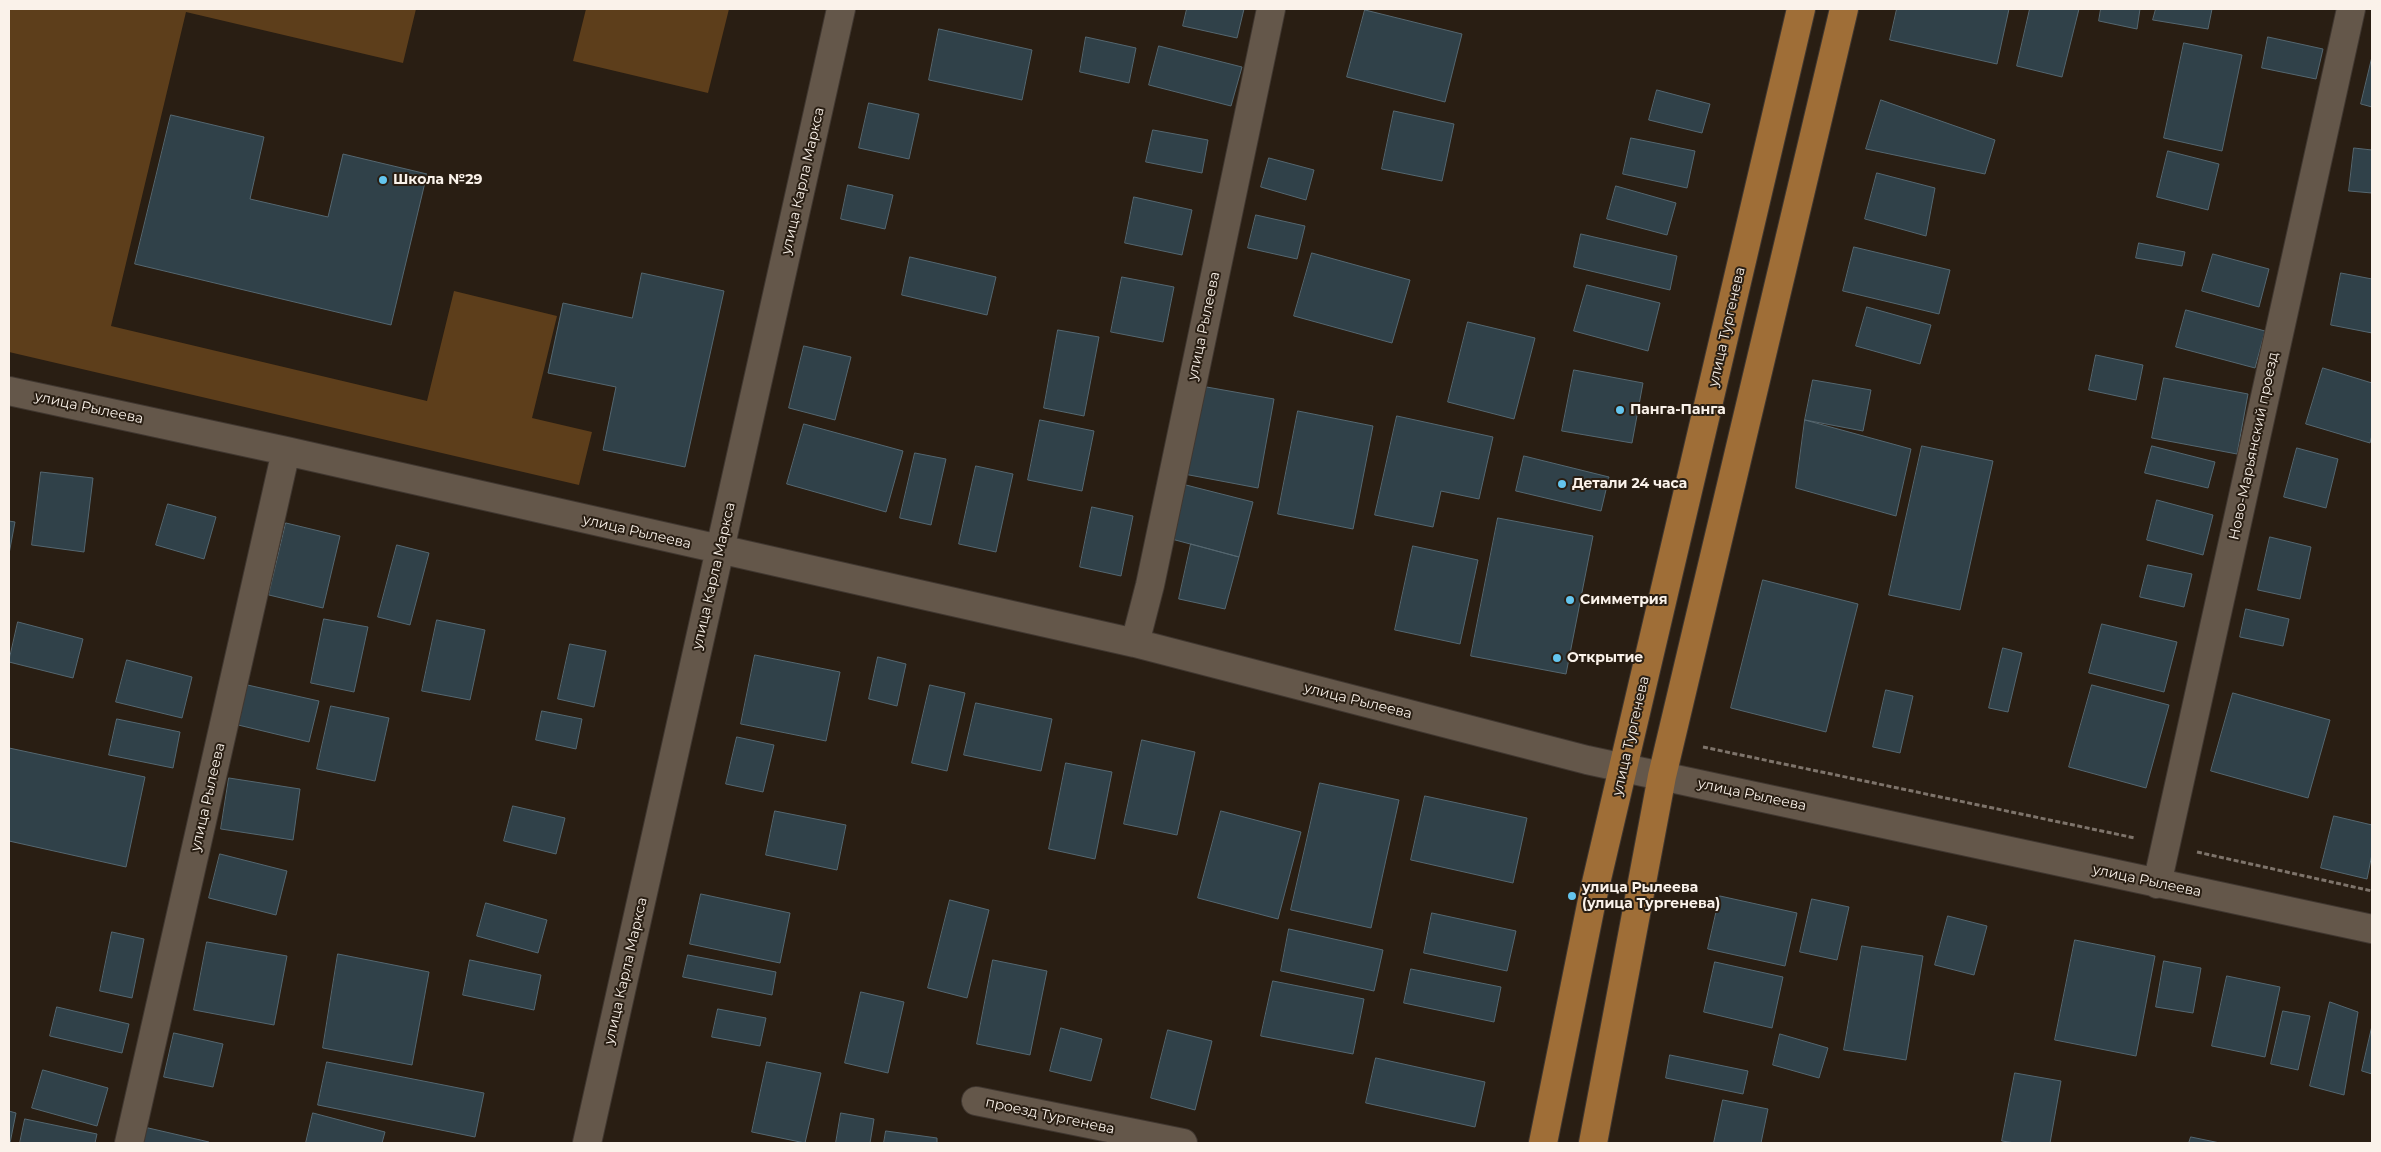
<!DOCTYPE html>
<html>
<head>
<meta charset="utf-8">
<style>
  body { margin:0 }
  #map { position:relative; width:2381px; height:1152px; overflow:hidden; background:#291e13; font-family:Montserrat,sans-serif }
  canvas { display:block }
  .frame { position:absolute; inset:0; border:10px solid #faf2ea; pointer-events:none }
</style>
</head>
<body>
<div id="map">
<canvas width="2381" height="1152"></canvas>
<div class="frame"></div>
</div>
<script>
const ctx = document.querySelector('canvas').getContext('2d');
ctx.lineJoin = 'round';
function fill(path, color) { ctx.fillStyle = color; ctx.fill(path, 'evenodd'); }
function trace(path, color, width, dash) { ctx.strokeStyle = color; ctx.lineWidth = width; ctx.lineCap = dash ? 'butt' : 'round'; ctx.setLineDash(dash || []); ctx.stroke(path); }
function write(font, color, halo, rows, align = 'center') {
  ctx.font = font + ' Montserrat,sans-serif'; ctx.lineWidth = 4; ctx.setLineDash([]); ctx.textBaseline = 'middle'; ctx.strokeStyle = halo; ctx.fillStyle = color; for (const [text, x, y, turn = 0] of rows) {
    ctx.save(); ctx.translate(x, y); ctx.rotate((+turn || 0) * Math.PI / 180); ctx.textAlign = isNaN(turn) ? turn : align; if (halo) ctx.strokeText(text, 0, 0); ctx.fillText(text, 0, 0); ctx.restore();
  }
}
fill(new Path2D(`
  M9,9H416L403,63L186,12L111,326L427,401L454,291L557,316L532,418L592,432L579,485L9,352Z
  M586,9H729L708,93L573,61Z`), '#5d3e1b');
const building = new Path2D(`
  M1187,9H1244L1237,38L1183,26Z
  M1897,9H2009L1997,64L1890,40Z
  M2030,9H2079L2062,77L2017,66Z
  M2101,9H2140L2137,29L2099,21Z
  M2156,9H2212L2208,29L2153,20Z
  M1365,10L1462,34L1445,102L1347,77Z
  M939,29L1032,50L1022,100L929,80Z
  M1086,37L1136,48L1129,83L1080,72Z
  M2268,37L2323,49L2316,79L2262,68Z
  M2184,43L2242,55L2222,151L2164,138Z
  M1159,46L1242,67L1231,106L1149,85Z
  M2372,57V107L2361,104Z
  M1657,90L1710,104L1702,133L1649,120Z
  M1881,100L1995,140L1985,174L1866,149Z
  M869,103L919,114L909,159L859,148Z
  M1394,111L1454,124L1442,181L1382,169Z
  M171,115L264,137L250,199L328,217L343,154L427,174L391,325L135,264Z
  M1153,130L1208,140L1202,173L1146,162Z
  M1631,138L1695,151L1687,188L1623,174Z
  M2354,148L2372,150V193L2349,191Z
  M2168,151L2219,164L2208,210L2157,197Z
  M1269,158L1314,170L1306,200L1261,187Z
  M1877,173L1935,188L1926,236L1865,219Z
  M848,185L893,195L885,229L841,219Z
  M1616,186L1676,203L1667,235L1607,219Z
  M1134,197L1192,210L1182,255L1125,243Z
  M1256,215L1305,226L1297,259L1248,248Z
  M1581,234L1677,256L1670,290L1574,267Z
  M2139,243L2185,252L2182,266L2136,258Z
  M1854,247L1950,270L1939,314L1843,291Z
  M1312,253L1410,280L1392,343L1294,316Z
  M2213,254L2269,269L2259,307L2202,291Z
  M910,257L996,277L987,315L902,295Z
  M642,273L724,291L685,467L603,450L616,387L548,373L563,303L632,318Z
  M2341,273L2372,279V333L2331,325Z
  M1122,277L1174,287L1163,342L1111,332Z
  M1587,285L1660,303L1648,351L1574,331Z
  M1867,307L1931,325L1920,364L1856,346Z
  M2186,310L2265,331L2255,368L2176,347Z
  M1468,322L1535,338L1514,419L1448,402Z
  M1058,330L1099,337L1084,416L1044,408Z
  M804,346L851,357L835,420L789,408Z
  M2096,355L2143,365L2136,400L2089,390Z
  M2323,368L2372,383V435L2370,443L2306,424Z
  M1574,370L1643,383L1632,443L1562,431Z
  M2164,378L2248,394L2237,454L2152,438Z
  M1813,380L1871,390L1863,431L1805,420Z
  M1201,386L1274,399L1258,488L1184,474Z
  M1298,411L1373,426L1353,529L1278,514Z
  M1397,416L1493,437L1479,499L1441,491L1433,527L1375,515Z
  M1040,420L1094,431L1082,491L1028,480Z
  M1805,420L1911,449L1896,516L1796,488Z
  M804,424L903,451L886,512L787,484Z
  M1922,446L1993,461L1960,610L1889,595Z
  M2152,446L2215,462L2208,488L2145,473Z
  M2297,448L2338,459L2326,508L2284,497Z
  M915,453L946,459L931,525L900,518Z
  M1524,456L1609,477L1601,511L1516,491Z
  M976,466L1013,474L996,552L959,544Z
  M41,472L93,478L84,552L32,545Z
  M1178,483L1253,502L1239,557L1164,537Z
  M2157,500L2213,515L2203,555L2147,540Z
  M168,504L216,517L204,559L156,545Z
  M1092,507L1133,516L1121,576L1080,567Z
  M1498,518L1593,536L1566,674L1471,656Z
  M9,521L15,522L9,554Z
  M286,523L340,536L323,608L269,595Z
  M2270,537L2311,547L2300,599L2258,590Z
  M1191,544L1239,557L1225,609L1179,599Z
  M397,545L429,553L410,625L378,617Z
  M1413,546L1478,560L1460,644L1395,630Z
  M2148,565L2192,574L2184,607L2140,597Z
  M1763,580L1858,604L1826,732L1731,708Z
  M2246,609L2289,619L2283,646L2240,637Z
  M324,619L368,627L354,692L311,683Z
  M437,620L485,630L470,700L422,691Z
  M18,622L83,639L73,678L9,662Z
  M2102,624L2177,642L2164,692L2089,673Z
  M570,644L606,651L594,707L558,699Z
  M2003,648L2022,653L2008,712L1989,708Z
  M755,655L840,672L826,741L741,724Z
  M878,657L906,664L897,706L869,699Z
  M127,660L192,677L182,718L116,702Z
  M243,684L319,701L309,742L234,724Z
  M930,685L965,693L947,771L912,763Z
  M2092,685L2169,705L2146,788L2069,767Z
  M1886,690L1913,696L1900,753L1873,747Z
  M2233,693L2330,720L2308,798L2211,771Z
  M976,703L1052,719L1041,771L964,755Z
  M331,706L389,718L375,781L317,769Z
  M542,711L582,719L576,749L536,740Z
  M117,719L180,732L173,768L109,755Z
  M737,737L774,745L763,792L726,784Z
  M1142,740L1195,752L1177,835L1124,824Z
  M9,748L145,777L126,867L9,841Z
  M1066,763L1112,772L1095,859L1049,849Z
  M229,778L300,789L293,840L221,829Z
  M1320,783L1399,800L1371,928L1291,910Z
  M1425,796L1527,818L1513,883L1411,860Z
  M513,806L565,818L556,854L504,841Z
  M775,811L846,825L837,870L766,855Z
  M1221,811L1301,832L1278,919L1198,898Z
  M2334,816L2372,825V854L2367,879L2321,868Z
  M220,854L287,871L276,915L209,898Z
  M701,894L790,913L780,963L690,944Z
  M1720,896L1797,913L1785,966L1708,949Z
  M1812,899L1849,907L1837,960L1800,952Z
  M950,900L989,910L967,998L928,988Z
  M486,903L547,920L538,953L477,936Z
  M1432,913L1516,931L1507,971L1424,953Z
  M1948,916L1987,926L1974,975L1935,965Z
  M1289,929L1383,950L1374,991L1281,971Z
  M112,932L144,939L132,998L100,991Z
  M2075,940L2155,956L2136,1056L2055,1040Z
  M207,942L287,956L274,1025L194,1010Z
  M1862,946L1923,956L1906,1060L1844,1050Z
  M338,954L429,972L412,1065L323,1048Z
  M688,955L776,972L772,995L683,977Z
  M470,960L541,975L534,1010L463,995Z
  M993,960L1047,971L1030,1055L977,1044Z
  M2164,961L2201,968L2193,1013L2156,1007Z
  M1715,962L1783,977L1772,1028L1704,1012Z
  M1411,969L1501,987L1494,1022L1404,1003Z
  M2227,976L2280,987L2265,1057L2212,1046Z
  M1273,981L1364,999L1353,1054L1261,1036Z
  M861,992L904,1002L888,1073L845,1063Z
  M2330,1002L2358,1012L2344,1095L2310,1086Z
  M57,1007L129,1024L122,1053L50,1036Z
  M718,1009L766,1018L760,1046L712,1037Z
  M2283,1011L2310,1016L2298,1070L2271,1064Z
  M2372,1026V1074L2362,1071Z
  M1061,1028L1102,1039L1091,1081L1050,1071Z
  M1168,1030L1212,1041L1195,1110L1151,1098Z
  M174,1033L223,1044L213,1087L164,1077Z
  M1780,1034L1828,1048L1819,1078L1773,1065Z
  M1670,1055L1748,1071L1743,1094L1666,1078Z
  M1376,1058L1485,1082L1475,1127L1366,1103Z
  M327,1062L484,1093L475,1137L318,1105Z
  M767,1062L821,1073L805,1143L752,1132Z
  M43,1070L108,1088L97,1126L32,1108Z
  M2015,1073L2061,1081L2050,1143H2015L2002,1141Z
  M1723,1100L1768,1109L1761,1143H1714Z
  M9,1111L16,1113L10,1143H9Z
  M313,1113L385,1132L382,1143H306Z
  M841,1113L874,1119L870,1143H836Z
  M25,1119L97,1134L95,1143H20Z
  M144,1127L209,1142V1143H141Z
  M886,1131L937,1138V1143H884Z
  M2191,1137L2220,1143H2189Z`);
fill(building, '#304149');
trace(building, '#556770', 1);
const minor = new Path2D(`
  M9,391L286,451L1135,643L1587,760L2372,929
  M1135,643L1150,585L1271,9
  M2157,884L2351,9
  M976,1101L1183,1143
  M129,1143L286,451
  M587,1143L841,9`);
const trunk = new Path2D(`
  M1543,1143L1592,900L1801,9
  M1593,1143L1662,776L1844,9`);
trace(minor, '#403730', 30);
trace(trunk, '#403730', 30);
trace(new Path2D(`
  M1703,747L2135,838
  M2197,852L2372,891`), '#7e746b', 3, [5, 2.5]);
trace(minor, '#64574a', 28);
trace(trunk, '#9f6e37', 28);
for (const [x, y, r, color] of [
  [383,180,5,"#64c5ee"],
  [1620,410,5,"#64c5ee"],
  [1562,484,5,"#64c5ee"],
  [1570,600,5,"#64c5ee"],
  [1557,658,5,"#64c5ee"],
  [1572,896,5,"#64c5ee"]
]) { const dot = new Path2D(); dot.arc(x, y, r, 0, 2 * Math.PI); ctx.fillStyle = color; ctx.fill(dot); trace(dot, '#291e13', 2); }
write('bold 14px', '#faf2ea', '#291e13', [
  ["Школа №29",393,180],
  ["Панга-Панга",1630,410],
  ["Детали 24 часа",1572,484],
  ["Симметрия",1580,600],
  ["Открытие",1567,658],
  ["улица Рылеева",1582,888],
  ["(улица Тургенева)",1582,904]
], 'left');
write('14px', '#faf2ea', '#291e13', [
  ["улица Карла Маркса",803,181,-77],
  ["улица Рылеева",1204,326,-78],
  ["улица Тургенева",1727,327,-77],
  ["улица Рылеева",89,408,12],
  ["Ново-Марьянский проезд",2254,446,-78],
  ["улица Рылеева",637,532,13],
  ["улица Карла Маркса",714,576,-77],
  ["улица Рылеева",1358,701,14],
  ["улица Тургенева",1631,736,-77],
  ["улица Рылеева",1752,795,12],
  ["улица Рылеева",208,797,-77],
  ["улица Рылеева",2147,881,12],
  ["улица Карла Маркса",626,971,-77],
  ["проезд Тургенева",1050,1116,12]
]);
</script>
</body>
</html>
